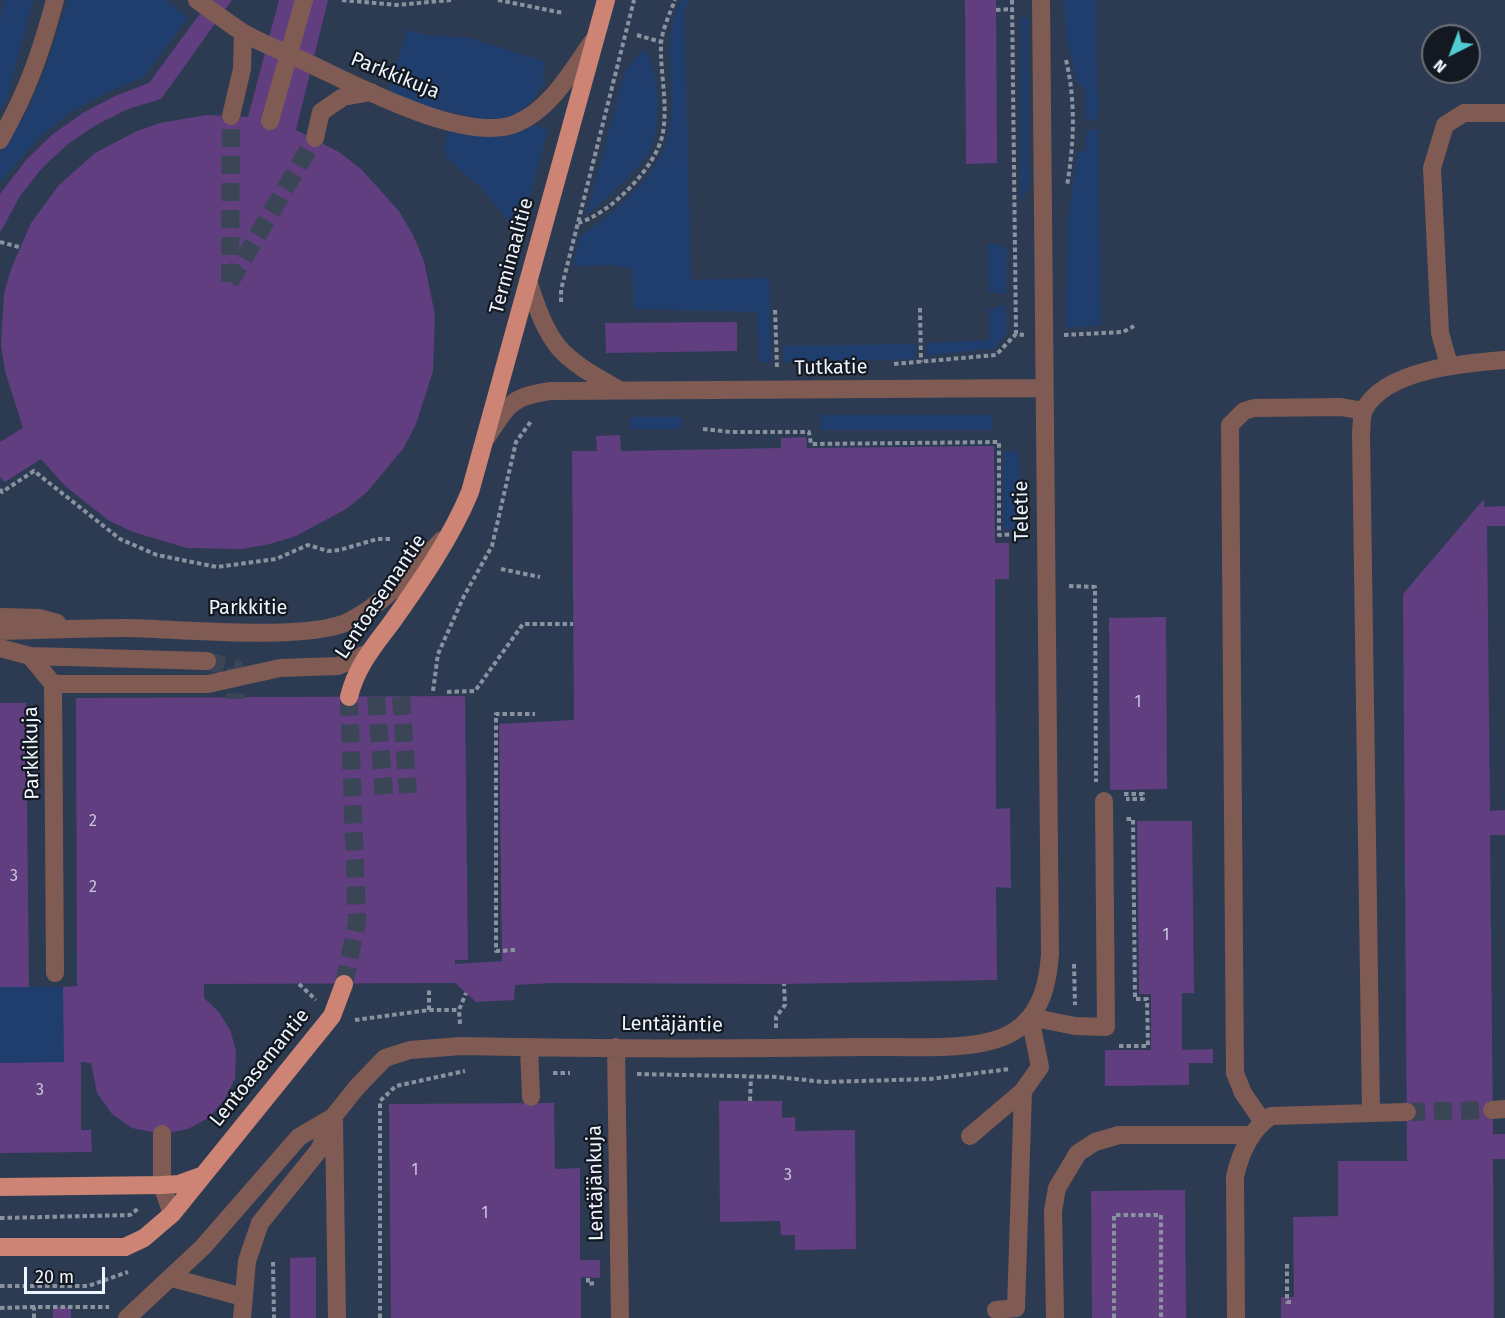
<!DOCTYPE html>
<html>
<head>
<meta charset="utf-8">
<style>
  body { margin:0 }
  #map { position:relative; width:1505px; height:1318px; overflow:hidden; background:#263143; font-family:"Fira Sans",sans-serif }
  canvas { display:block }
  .north { position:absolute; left:1421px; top:24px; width:60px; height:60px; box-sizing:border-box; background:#141921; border:2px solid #6c7179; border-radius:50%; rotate:222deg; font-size:16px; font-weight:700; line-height:24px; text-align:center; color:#eff5fe }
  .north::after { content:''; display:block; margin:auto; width:21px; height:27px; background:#51ccd5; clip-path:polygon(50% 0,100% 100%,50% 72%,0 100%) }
  .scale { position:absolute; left:24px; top:1267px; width:81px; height:27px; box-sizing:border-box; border:3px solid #eff5fe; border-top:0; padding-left:8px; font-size:18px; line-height:21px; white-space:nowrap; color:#eff5fe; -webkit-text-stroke:4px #141921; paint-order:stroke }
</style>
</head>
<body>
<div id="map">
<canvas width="1505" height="1318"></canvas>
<div class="north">N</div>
<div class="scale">20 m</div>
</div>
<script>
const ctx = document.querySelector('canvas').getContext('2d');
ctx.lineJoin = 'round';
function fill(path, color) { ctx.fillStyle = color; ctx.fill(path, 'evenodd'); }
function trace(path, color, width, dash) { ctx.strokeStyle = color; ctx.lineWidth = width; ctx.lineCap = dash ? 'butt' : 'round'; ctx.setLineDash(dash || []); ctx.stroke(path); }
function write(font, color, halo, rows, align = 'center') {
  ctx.font = font + ' "Fira Sans",sans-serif'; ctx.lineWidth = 4.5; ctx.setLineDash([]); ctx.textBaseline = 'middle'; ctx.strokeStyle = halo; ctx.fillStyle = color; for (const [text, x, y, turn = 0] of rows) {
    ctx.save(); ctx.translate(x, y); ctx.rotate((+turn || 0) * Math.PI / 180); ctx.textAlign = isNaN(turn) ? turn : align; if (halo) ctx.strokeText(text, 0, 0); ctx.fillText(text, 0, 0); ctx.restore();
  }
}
fill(new Path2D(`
  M0,0H1505V1318H0ZM1433,36H1469V72H1433Z`), '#2c3b52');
fill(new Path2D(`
  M5,0H33L6,102L0,109V18Z
  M68,0H165L188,17L144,77L106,93L71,112L36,140L0,183V154L30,106L47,65Z
  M681,0H690L684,10L691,280L769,278L771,362H759L758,312L634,309L632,269L614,265L573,266L580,237C625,204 671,168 672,108C673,68 663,40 681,0Z
  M1064,0H1096L1098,120L1085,119V87L1078,85L1067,42Z
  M1021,18H1028L1029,185L1020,202Z
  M407,30L426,35L472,38L545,62L542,75L545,80C520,130 494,122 446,111C425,106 407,103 388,92Z
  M643,49C661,69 661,123 651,148C642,168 604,201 586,215L625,72Z
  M534,125L548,129L520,234L481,188L446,157L444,146L448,132L452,130C483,136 505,141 534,125Z
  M1086,130H1098L1101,325L1066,328L1068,218L1078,152L1086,150Z
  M988,243L997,244L1007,248L1006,294L989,292Z
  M1006,305L1007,333L995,348L927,356L926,343L989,340V309Z
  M915,344V359L784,362L783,346Z
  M821,415H993L992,430H820Z
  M631,417H682L681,429H630Z
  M1004,451L1019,452L1021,529H1003Z
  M0,987H63L64,1062L0,1063Z`), '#1f3e6e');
fill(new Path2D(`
  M210,0H232L161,99L128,109L96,125L68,144L42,168L20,196L0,233V194L27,159L53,134L83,113L115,96L149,83Z
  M279,0H328L296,130L339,152L361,169L399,211L413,235L424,261L435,315L433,371L416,424L403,449L367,492L346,509L296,536L270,544L242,549L187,548L133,532L108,520L64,485L41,459L5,482L0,477V442L23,428L5,371L1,345L4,294L11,269L31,223L59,185L95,153L137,131L160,123L207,115L248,117Z
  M965,0H996L997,163L966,164Z
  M737,322V351L606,353L605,323Z
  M620,435L621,451L781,448V438L806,437L807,448L994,446L995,543H1009V579H995L996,809L1010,808L1011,888L996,887L997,980L784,984L553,983L515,985L514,1000L476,1002L455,983L204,984V998L219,1012L230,1030L236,1050L235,1078L225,1099L210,1117L188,1129L162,1134L132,1128L112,1114L97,1093L91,1063L81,1062V1130H91L92,1152L0,1153V1063L64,1062L63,987L77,986L76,698L465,696L468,960H455V964L502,961L499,724L574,720L572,451H597L596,436Z
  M1484,499V507L1505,506V526H1487L1490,811L1505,810V835H1490L1493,1134H1505V1159H1493L1494,1318H1281V1297H1294L1293,1217L1338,1216V1161H1407L1403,594Z
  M1166,617L1167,789L1110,790L1109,618Z
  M0,703H26L29,987H0Z
  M1137,821H1192L1194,993H1182V1050L1213,1049V1063H1189V1085L1105,1086V1050H1151V994H1139Z
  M719,1101H782V1118L795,1117V1131L855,1130L856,1249L795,1250V1235H781L780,1221L720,1222Z
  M554,1103L555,1169L580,1168V1260H600V1278L581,1277V1318H391L389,1104Z
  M1185,1190L1186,1318H1092L1091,1191Z
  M316,1257V1318H290V1258Z
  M53,1307H71V1318H53Z`), '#603e80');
trace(new Path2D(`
  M230,282L315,138
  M230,282L231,116
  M207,661L235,668V699
  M376,697L384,794
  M401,697L408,793
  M1407,1112L1492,1110`), '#3a4556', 18, [18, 9]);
trace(new Path2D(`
  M344,984L357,922L349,697`), '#3a4556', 18, [18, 9]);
trace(new Path2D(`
  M342,0L397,5L451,0
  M498,0L563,13
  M1012,0L1016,334
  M996,10L1013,9
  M637,35L661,42
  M1066,60C1076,102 1074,144 1067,186
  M578,223C610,214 658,166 663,132C668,103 660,73 661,44C662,30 670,13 675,0
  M0,242L19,247
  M561,302V290L634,0
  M920,308L921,362
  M775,310L777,367
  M1064,335L1123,332L1134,326
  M894,364L996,355L1016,334L1024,335
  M703,429L731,432H809L811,444L999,442V535L1024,534
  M0,489L2,492L34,471L120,539L157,555L217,567L276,559L308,545L328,551L340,550L377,539H392
  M501,569L540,577
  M1069,586L1095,587L1096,782
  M433,691L438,654L464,596L492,546L516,442L532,420
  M447,692L475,691L523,624H573
  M1124,794H1143V799H1126
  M515,950L496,951V714H535
  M1074,964L1075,1005
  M299,984L316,1000
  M429,1010V989
  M355,1020L429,1010H459
  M460,1024L459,1010L466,993
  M776,1028V1017L785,1005L784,984
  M1119,1046H1148L1147,999H1135L1133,819H1125
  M553,1073H570
  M637,1074L778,1077L824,1082L930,1079L1010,1069
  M750,1101L751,1076
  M0,1218L130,1215L139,1208
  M273,1262L274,1318
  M1287,1264V1302H1294
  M588,1278V1284L597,1283
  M0,1286H88L128,1272
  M0,1308L34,1307
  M34,1318V1307H109
  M380,1318V1101L396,1086L465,1071
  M1114,1318V1215H1161V1318`), '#8a92a0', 4, [4.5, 3]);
trace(new Path2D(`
  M197,0C212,11 227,22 242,32C262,44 287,53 308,63C355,85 465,144 515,124C550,110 572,71 592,42
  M231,116L242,69L243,33
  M270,121L304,0
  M315,138L321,112L343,97L371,92
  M0,140C27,92 41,53 55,0
  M528,281C550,347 557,355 618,389
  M1449,365L1440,333L1432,168L1445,125L1464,113H1505
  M487,437C508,405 511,396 551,391L1043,388
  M0,617L39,618L57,623
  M0,631C42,630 85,628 128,628C179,629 307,642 350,621C386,602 414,569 442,540
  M0,648L30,656L53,684L55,973
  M30,656L207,661
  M53,684H208L280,668L338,666L368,653
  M1030,1017L1075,1026L1106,1027L1104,801
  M529,1047L531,1097
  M616,1047L620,1318
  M1492,1110L1505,1109
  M1371,1112L1361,433C1362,426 1361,416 1364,410C1385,369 1466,363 1505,360
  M334,1121L337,1318
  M1263,1122L1243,1093L1235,1073L1230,425L1244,411L1254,408L1341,407L1364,411
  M162,1134V1185L172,1214
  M970,1136L1023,1091L1040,1067L1030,1017
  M172,1278L243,1297
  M996,1310L1016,1308L1023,1091
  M127,1318L203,1247L299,1137L333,1117
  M242,1318L247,1261L260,1223L319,1150L333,1117L357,1087L385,1058L410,1050L461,1046C596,1049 731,1049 865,1047C905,1046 980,1053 1013,1032C1041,1015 1048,984 1050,954L1041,0
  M1055,1318L1053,1211L1057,1188L1078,1153L1095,1142L1119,1135H1252
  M1236,1318L1235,1177C1240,1154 1250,1130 1271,1116L1407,1112`), '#805b54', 18);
trace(new Path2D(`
  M349,697C356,667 374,646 392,622C421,581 451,538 470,492L606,0
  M0,1187L162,1185L179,1184L201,1176
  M0,1247H125L144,1238L172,1214L332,1016L344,984`), '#cd8474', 18);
write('16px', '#cbc7de', null, [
  ["1",1138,703],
  ["2",93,822],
  ["3",14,877],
  ["2",93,888],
  ["1",1166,936],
  ["3",40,1091],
  ["1",415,1171],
  ["3",788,1176],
  ["1",485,1214]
]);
write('20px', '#eff5fe', '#141921', [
  ["Parkkikuja",395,76,22],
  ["Terminaalitie",512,256,-75],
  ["Tutkatie",831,368,-1],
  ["Teletie",1022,511,-91],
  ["Lentoasemantie",381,597,-56],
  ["Parkkitie",248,608],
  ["Parkkikuja",32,753,-91],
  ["Lentäjäntie",672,1025,1],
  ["Lentoasemantie",260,1068,-51],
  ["Lentäjänkuja",596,1183,-91]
]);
</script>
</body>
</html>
